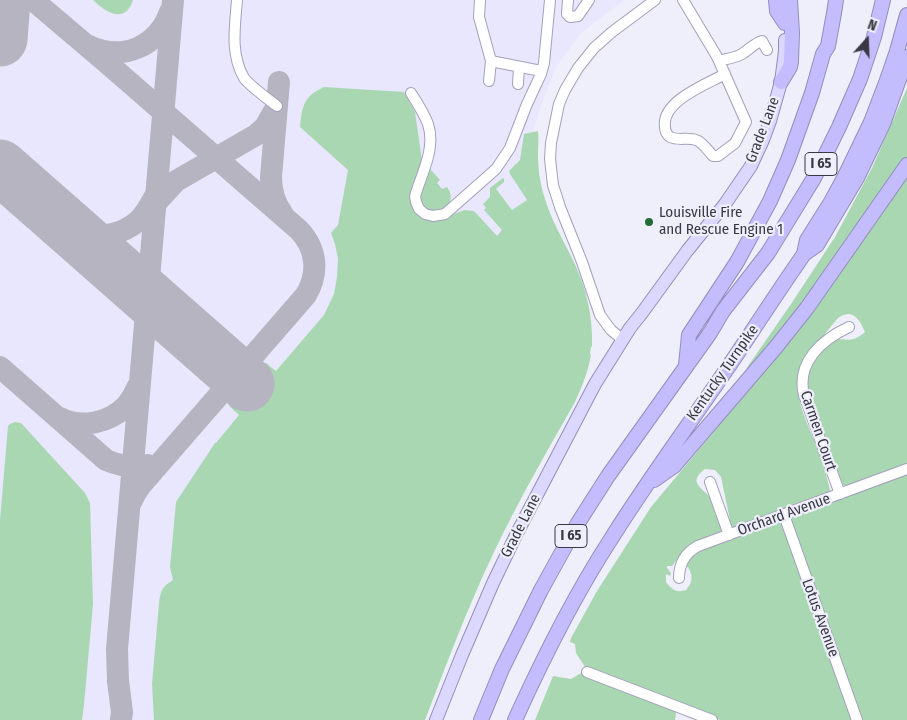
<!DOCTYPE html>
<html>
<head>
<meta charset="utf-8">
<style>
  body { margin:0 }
  #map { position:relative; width:907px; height:720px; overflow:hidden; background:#efeffb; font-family:"Fira Sans Condensed",sans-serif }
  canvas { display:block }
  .north { position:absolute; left:842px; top:15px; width:50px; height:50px; -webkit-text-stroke:4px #efeffb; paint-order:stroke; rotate:20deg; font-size:14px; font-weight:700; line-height:20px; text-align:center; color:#393844 }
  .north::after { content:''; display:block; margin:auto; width:18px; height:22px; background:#393844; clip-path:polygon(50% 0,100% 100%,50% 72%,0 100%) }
</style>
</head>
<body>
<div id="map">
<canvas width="907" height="720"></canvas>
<div class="north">N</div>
</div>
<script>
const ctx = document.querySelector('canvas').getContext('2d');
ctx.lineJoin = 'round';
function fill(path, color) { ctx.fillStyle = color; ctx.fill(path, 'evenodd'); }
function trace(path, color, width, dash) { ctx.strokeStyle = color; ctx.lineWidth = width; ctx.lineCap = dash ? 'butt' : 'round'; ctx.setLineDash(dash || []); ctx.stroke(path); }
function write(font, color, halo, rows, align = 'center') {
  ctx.font = font + ' "Fira Sans Condensed",sans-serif'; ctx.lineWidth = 4.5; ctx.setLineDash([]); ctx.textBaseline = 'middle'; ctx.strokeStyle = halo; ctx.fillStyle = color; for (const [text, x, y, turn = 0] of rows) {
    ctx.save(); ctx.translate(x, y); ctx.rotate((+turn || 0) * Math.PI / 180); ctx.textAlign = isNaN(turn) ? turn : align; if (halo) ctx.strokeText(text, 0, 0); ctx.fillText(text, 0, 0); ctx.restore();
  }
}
fill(new Path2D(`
  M0,0H624L581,33L556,67L541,106L529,145L533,458L447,654L421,720H0Z`), '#e8e7fe');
fill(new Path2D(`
  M93,0H133C125,25 105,12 93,0Z
  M324,87L404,92L415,112L422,161L413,186L412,201L442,218L465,210L474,211L497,236L502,230L484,210L486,208L483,204L490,197V188L503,178L504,179V182L496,189L512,210L527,200L510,174L509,171L520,160L524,134L538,131C539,138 538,146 538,153C538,169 540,184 545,199C551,219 562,238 572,258C586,286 593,315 592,346L591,347L590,354L591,355C588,372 582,387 575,402C547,451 519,500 495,550C468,606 447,663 425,720H154L152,684L159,603C161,590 162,587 173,580L170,567L176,502L215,443H216L239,415L229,406L266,363L276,371L324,315L334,294L337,277L338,259L335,244L331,233L338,225L348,170L300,127C302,106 304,96 324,87Z
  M907,88V158L805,302L750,372L746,369L791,304L835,237L872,168Z
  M430,169L440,180L437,183L442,189L447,187C453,195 452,205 443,210C439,212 434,212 430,212L421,205L419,191Z
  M907,177V465L849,486L843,485L810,402L806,378L814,358L832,339C848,339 852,343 865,332C859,319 853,308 838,318C828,330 818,342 809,355C806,359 802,363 800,367C789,392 812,433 821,456C824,467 827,478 830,490L828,494L738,527H733L731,525L721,477L715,470L705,469C686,483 704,488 712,500L722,528L720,533C707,537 693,541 684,550C679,555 677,561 672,566H667V568L671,573L670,576L666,574V582C672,590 677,593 686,590C693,582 693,576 688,567H686V562L693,553L765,526L781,522L853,720H720L703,713L682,707L585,667L576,653L575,644L570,642L571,638L597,591L651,507L792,338L827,292Z
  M15,422L21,423L85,493L90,503L93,604L84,705L82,720H0V520L8,426L10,424Z
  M907,471V720H860L788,516Z
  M581,673L674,709L676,714L675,720H535L553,676L571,679Z`), '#a9d7b2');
trace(new Path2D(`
  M33,0L106,62L299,230C317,249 319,273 306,295L141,485L135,494L131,502
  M0,14L1,0
  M89,46C123,62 158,46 170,12
  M279,82L271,177C271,190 274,202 282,213
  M17,180C27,189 36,198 46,206C68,225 88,243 119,232C138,225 145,215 154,198
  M153,206L176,181L256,135L265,127L277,106
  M0,367L106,460C120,466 133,469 148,465
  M60,418C81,429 109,423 126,406C131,400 135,393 138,386
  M121,720L122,712L118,681L117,649L173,0`), '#b5b4c0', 22);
trace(new Path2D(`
  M0,39L3,0
  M0,167L247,384`), '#b5b4c0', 55);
const minor = new Path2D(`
  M237,0C235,26 230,54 244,78C249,85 269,100 277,106
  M480,0L479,17L491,61L541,71
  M568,0L567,14L570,17L578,16L589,0
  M683,0L716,55L719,61L746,122L735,143L718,156H713C708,151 703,142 696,140C688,137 678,141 670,137C666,134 665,131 665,127C661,101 707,84 725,74
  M719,61C726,59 734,58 740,55C748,51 754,43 762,41L767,50
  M489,81L491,61
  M518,84L519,67
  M411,93C417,103 424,113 428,124C436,148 422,173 415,196L416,202L419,209L425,214L433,216L445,214L496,169L510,148L527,104L541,74L544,63L550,0
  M622,339L611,330L600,315L582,262L560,207L553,185L550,159L551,143L559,104L565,90L578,68L594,48L612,32L655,0
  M710,482L729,535
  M840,494L804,395C796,363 821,340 849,327
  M784,515L857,720
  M679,578C679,564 685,553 698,546L907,469
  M587,672L712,720`);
const major = new Path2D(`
  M436,720L462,655L493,583L517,533L595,384L630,328L642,313L687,251L725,204L751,166L763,140L770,121L781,82L785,51V40`);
const highway = new Path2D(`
  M776,0L777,11L785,23
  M781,82L790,67L791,62L792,33L790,0
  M804,254L817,245L857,178L883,124L907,57
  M686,365L689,335L737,262L770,201L788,160L812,93L823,54L828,46L834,13L836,0
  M654,480L674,466L776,347L807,308L907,165
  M481,720L502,669L541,590L578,523L608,476L710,333L723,311L768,253L814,178L839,127L860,79L874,37L883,0
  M515,720C543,658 574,596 611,539C651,475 697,414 739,351C760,319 782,286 804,254L807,240L831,202L845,176L871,122L887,80L897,51L907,15`);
trace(minor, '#a3a0bd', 12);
trace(major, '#938ebc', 14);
trace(highway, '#938ebc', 16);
trace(minor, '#fff', 10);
trace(major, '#dbd7fe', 12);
trace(highway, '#c3bcfd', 14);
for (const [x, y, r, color] of [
  [649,222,5,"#226c39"]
]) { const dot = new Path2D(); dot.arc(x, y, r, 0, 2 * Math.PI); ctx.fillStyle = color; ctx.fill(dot); trace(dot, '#efeffb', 2); }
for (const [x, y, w] of [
  [821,164,32],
  [571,536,32]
]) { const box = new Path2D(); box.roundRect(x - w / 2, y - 11.5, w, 23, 4); ctx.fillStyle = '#efeffb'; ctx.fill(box); trace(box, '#393844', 1); }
write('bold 14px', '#393844', null, [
  ["I 65",821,164],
  ["I 65",571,536]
]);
write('15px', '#393844', '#efeffb', [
  ["Grade Lane",763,130,-69],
  ["Kentucky Turnpike",723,373,-55],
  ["Carmen Court",818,431,71],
  ["Orchard Avenue",784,515,-20],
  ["Grade Lane",521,526,-63],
  ["Lotus Avenue",820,618,70]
]);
write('15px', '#393844', '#efeffb', [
  ["Louisville Fire",659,213],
  ["and Rescue Engine 1",659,230]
], 'left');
</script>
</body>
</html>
